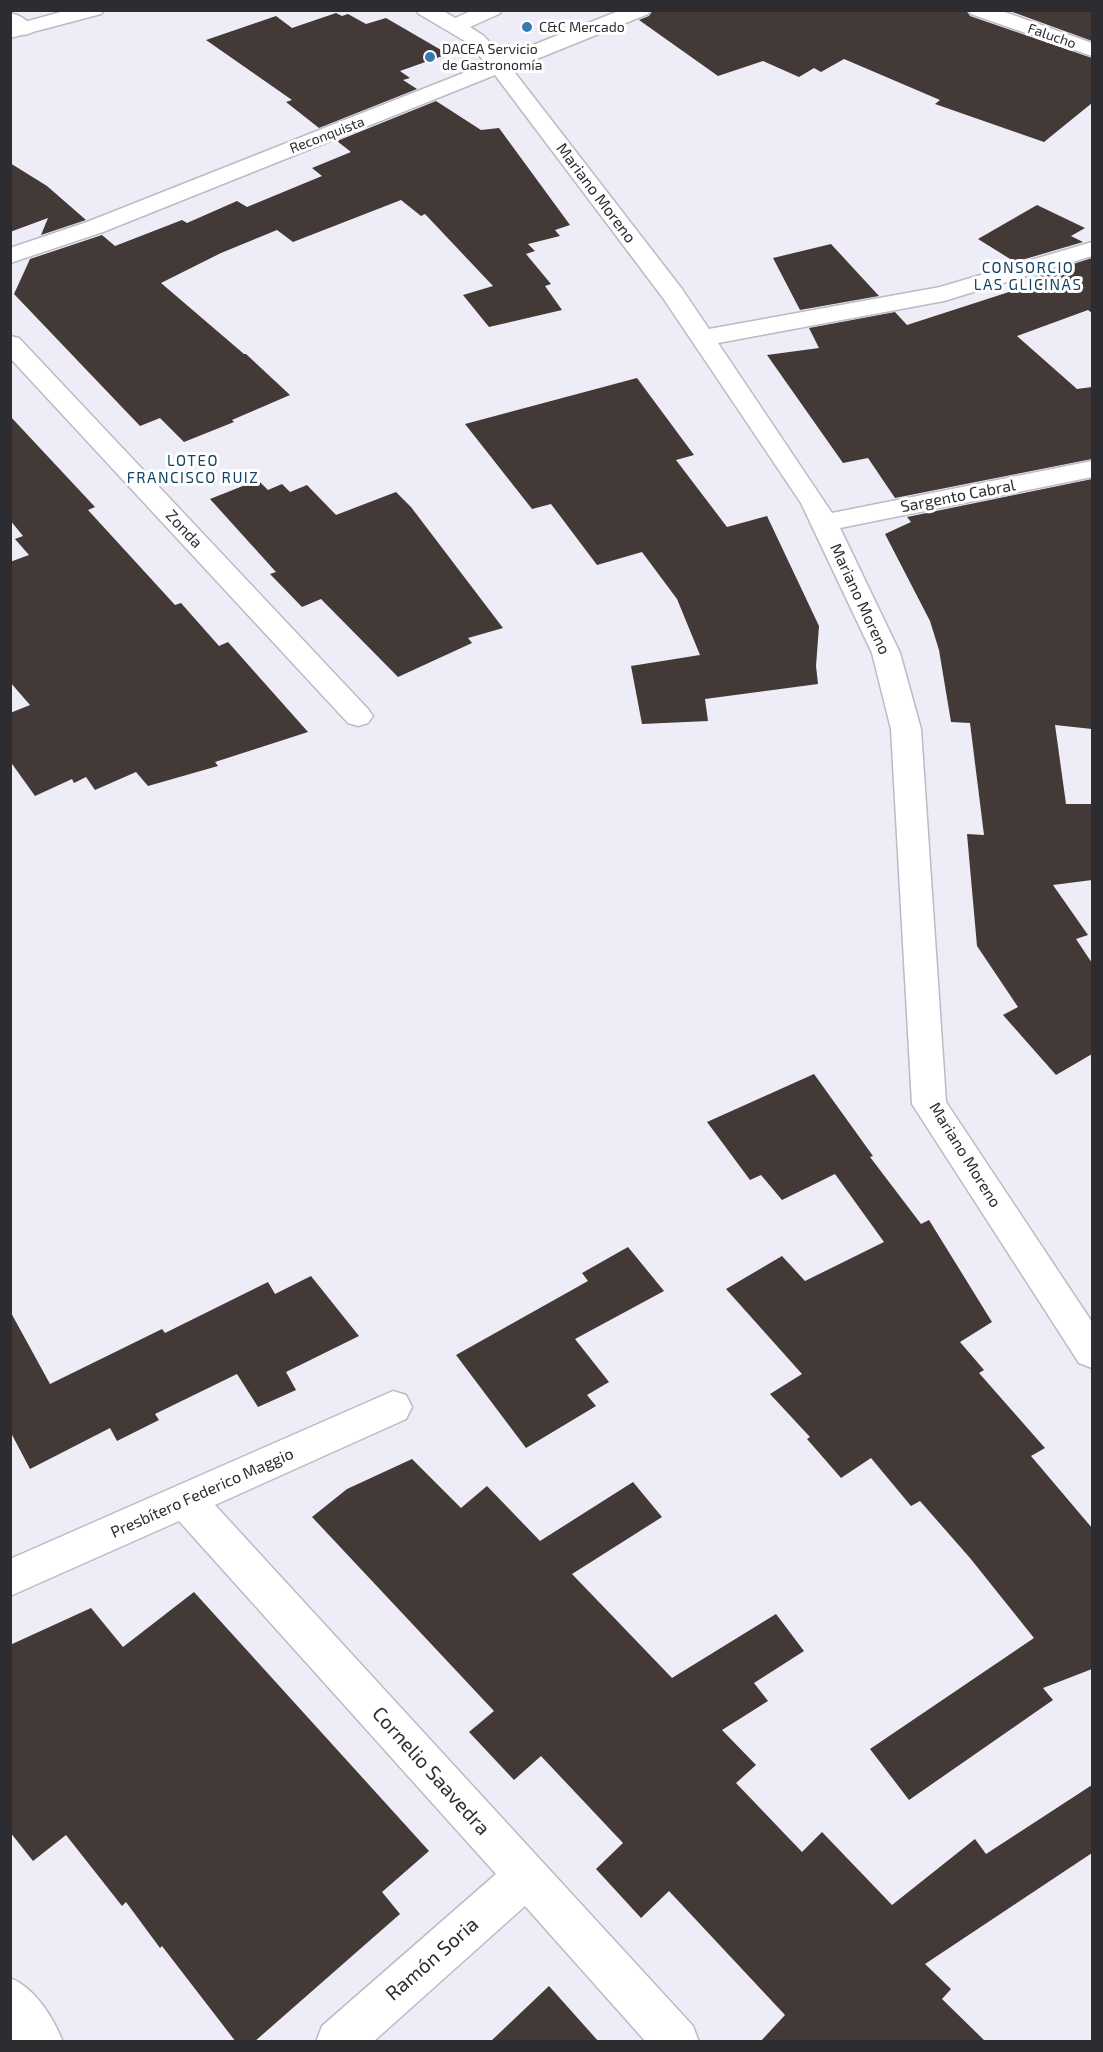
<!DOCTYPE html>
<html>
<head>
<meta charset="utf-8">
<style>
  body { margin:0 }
  #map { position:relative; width:1103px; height:2052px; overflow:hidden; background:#edecf7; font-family:"Exo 2",sans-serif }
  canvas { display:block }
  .frame { position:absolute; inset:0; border:12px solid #2d2c31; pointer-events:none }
</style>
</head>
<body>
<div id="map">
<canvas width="1103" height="2052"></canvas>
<div class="frame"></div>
</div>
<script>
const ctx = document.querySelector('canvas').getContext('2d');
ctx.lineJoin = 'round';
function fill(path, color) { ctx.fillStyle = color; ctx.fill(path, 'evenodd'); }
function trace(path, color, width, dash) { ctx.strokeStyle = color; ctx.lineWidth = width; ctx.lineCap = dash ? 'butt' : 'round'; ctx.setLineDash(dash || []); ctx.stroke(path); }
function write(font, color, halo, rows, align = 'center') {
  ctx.font = font + ' "Exo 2",sans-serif'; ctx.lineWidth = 6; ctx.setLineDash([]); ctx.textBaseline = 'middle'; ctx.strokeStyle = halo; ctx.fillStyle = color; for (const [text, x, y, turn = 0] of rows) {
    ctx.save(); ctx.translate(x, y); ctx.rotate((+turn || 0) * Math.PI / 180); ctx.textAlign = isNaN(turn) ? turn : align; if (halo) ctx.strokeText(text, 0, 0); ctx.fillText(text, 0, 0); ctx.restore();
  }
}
fill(new Path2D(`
  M653,10H966L970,16L1092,58V103L1044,142L935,104L940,100L844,59L821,72L814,68L799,77L763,61L718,76L639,20L649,16Z
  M1007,10H1092V41Z
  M336,13L342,16L348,14L366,24L386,18L448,54L400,71L410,78L403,80L417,89L319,128L286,102L292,100L206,40L276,16L292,28Z
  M436,101L481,130L499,128L570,225L555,230L560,236L528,244L535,251L526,254L551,284L545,286L562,310L489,327L463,295L493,286L425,214L421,216L401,200L293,242L277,230L221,253L161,283L244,354H246L290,395L232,420L234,422L184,442L160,418L140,426L14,294L30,259L102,235L115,246L182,220L187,223L237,201L247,207L322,176L312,168L351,152L337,141Z
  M10,163L47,186L86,220L41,235L48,218L10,232Z
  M1037,205L1085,228L1071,236L1083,242L1015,262L978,239Z
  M831,244L879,296L800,310L773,258Z
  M1092,258V313L1088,310L1017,336L1077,389L1092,387V459L895,498L868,458L843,463L767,355L819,348L809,328L895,312L907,325L1043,281L1035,276Z
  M637,378L694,455L676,460L727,527L767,516L819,626L816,666L818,684L705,699L708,721L642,724L631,666L700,655L677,599L642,552L597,565L551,504L532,509L465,424Z
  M10,416L95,507L88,510L175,605L181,603L219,646L228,642L308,732L215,762L218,766L148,786L136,772L95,790L86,777L74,783L72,779L35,796L10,761V713L30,705L10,682V562L29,555L15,539L23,536L10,520Z
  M1092,479V729L1055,725L1066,804H1092V880L1053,885L1088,935L1076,939L1092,963V1054L1056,1075L1003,1015L1018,1007L977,946L967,834L984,835L970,723L951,722L939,650L930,621L885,534L911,522L907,517Z
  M258,480L268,490L282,484L290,492L307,485L336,515L396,492L411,507L503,628L468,638L472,643L398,677L321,599L302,607L270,574L276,572L210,499Z
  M814,1074L873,1156L870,1157L921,1224L929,1220L992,1322L960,1342L984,1370L979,1373L1045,1448L1031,1456L1092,1528V1669L1043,1688L1053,1700L909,1800L870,1749L1034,1638L970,1558L920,1501L911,1506L871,1458L841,1478L807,1439L810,1437L770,1394L802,1374L726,1289L782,1256L805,1281L884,1242L835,1174L782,1200L761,1175L750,1180L707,1122Z
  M628,1247L664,1291L575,1339L609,1382L587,1395L596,1406L526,1448L456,1355L588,1281L582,1273Z
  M311,1276L359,1336L286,1372L296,1390L258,1407L237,1374L155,1414L159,1420L117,1441L110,1428L30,1469L10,1431V1311L50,1384L162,1329L165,1333L268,1282L275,1294Z
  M412,1459L461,1508L487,1486L540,1541L633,1482L662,1517L572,1574L672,1678L776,1614L804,1651L754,1683L768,1701L722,1730L756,1765L736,1783L802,1852L822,1832L892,1905L975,1839L986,1854L1092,1785V1853L925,1964L951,1989L942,1999L986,2042H760L785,2015L669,1891L641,1918L596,1869L623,1843L541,1756L514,1780L469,1732L494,1711L312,1517L347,1489Z
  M194,1592L429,1851L382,1892L400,1914L254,2042H236L162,1946L160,1948L126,1902L122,1906L66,1835L33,1861L10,1832V1645L91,1608L123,1647Z
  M549,1986L599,2042H490Z`), '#433936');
const minor = new Path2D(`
  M416,10H442L455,18L473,10H502L499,14L470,27L484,36L503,57L621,10H651L648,14L512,69L682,289L709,329L940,287L1092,242V256L944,301L718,343L832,513L1092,461V477L840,528L900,653L921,729L946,1102L1092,1322V1368L1079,1363L912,1104L891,729L872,653L801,503L663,298L495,75L103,232L10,263V248L87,222L486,64L470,44L419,14Z
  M968,10H999L1092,43V56L971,14Z
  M10,13C20,15 29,21 34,29L31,33L24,35L10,29Z
  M10,336L19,338L368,709L373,716L368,723L358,726L348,723L10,358Z
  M393,1391L406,1395L412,1407L406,1419L215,1505L693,2026L699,2042H646L525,1906L373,2042H316L322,2026L496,1874L179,1521L10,1596V1559Z
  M10,1978C35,1988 53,2017 63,2042H13L10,2038Z`);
const tertiary = new Path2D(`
  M68,10H104L101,14L10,38V26Z`);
trace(minor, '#bbbac5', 3);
trace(tertiary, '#bbbac5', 3);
fill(minor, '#fff');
fill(tertiary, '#fff');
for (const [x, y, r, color] of [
  [527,27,6,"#357bb0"],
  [430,57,6,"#357bb0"]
]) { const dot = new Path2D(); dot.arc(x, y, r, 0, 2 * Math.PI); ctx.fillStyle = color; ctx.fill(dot); trace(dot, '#fff', 2); }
write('14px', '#2d2c31', '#fff', [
  ["C&C Mercado",539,27],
  ["DACEA Servicio",442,49],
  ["de Gastronomía",442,65]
], 'left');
write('14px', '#2d2c31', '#fff', [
  ["Falucho",1052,36,19],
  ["Reconquista",327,135,-21]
]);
ctx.letterSpacing = '1.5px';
write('15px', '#124467', '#fff', [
  ["CONSORCIO",1028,268],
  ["LAS GLICINAS",1028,285],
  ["LOTEO",193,461],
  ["FRANCISCO RUIZ",193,478]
]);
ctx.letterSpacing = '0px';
write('16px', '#2d2c31', '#fff', [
  ["Mariano Moreno",596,193,53],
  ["Sargento Cabral",958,496,-11],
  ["Zonda",184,529,47],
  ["Mariano Moreno",860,599,65],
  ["Mariano Moreno",965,1155,58],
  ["Presbítero Federico Maggio",202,1493,-24]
]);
write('20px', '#2d2c31', '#fff', [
  ["Cornelio Saavedra",431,1771,48],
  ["Ramón Soria",432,1959,-41]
]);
</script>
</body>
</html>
